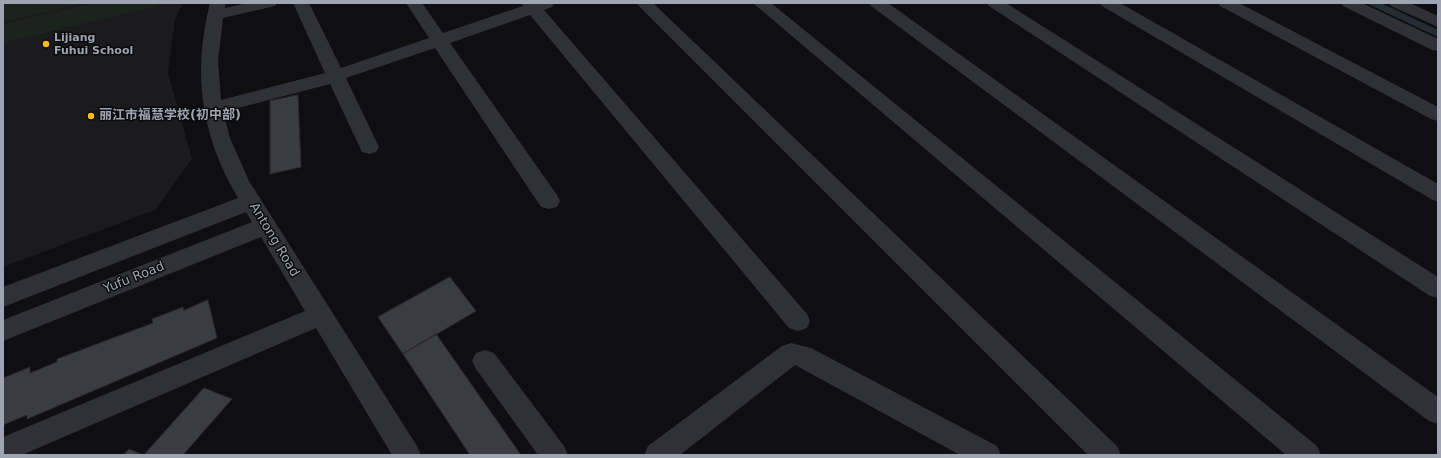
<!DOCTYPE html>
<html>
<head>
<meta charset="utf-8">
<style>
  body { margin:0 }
  #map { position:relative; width:1441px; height:458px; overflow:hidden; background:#0f0f11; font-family:"DejaVu Sans",sans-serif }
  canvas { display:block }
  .frame { position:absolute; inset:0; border:4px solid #9fa4b2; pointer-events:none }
</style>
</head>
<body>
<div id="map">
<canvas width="1441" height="458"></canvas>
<div class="frame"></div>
</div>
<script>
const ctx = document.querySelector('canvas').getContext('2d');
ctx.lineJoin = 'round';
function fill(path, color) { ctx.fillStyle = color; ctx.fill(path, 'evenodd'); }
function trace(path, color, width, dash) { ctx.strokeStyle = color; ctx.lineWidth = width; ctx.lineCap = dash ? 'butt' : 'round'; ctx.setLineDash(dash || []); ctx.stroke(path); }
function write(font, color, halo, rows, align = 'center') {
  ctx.font = font + ' "DejaVu Sans","Noto Sans SC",sans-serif'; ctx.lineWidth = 3; ctx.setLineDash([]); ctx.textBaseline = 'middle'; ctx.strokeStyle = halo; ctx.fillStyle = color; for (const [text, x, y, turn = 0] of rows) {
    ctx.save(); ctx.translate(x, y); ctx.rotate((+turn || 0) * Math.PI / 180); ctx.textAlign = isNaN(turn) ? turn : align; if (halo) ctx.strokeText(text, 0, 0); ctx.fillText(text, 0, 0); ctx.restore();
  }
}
fill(new Path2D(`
  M3,3H183L175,19L168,73L192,159L155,210L3,267Z`), '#1b1b1e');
fill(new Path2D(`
  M3,3H85L3,22Z
  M93,3H157V6L3,43V24Z`), '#1b231c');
fill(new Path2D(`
  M1366,3H1381L1438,30V37Z`), '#252d34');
const building = new Path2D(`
  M298,95L301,167L270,174V101Z
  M450,277L476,311L403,354L378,317Z
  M208,300L217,338L27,419V415L3,425V378L30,367V373L57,362V359L153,323L152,319L183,307L184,310Z
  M436,334L521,455H470L403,354Z
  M204,388L232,399L183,455H144Z
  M129,449L143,455H124Z`);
fill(building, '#3b3c41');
trace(building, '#29292d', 1);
fill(new Path2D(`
  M210,3H226L225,8L247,3H277L275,6L223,18L218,61L221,100L325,73L293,3H309L341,68L429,38L406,3H422L443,33L523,6L521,3H554L552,7L544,10L807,314L810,321L807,328L798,331L789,328L530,15L450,43L557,195L560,201L557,207L549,209L541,207L435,48L346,78L379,147L376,152L369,154L362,152L330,84L223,112L230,138L249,181L417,446L421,455H392L316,328L22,455H3V437L305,311L261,237L3,341V320L252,222L246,212L3,307V287L238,198C201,135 192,74 210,3Z
  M636,3H653L1117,446L1121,455H1088Z
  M753,3H771L1317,446L1321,455H1286Z
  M869,3H888L1438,397V424L1429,421L871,6Z
  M987,3H1006L1438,277V298L1430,296L989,6Z
  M1100,3H1120L1438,184V202L1431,199L1102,6Z
  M1218,3H1239L1438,107V121L1431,119L1220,6Z
  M1341,3H1362L1438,39V51L1432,50L1343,6Z
  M1389,3H1410L1438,16V27L1391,6Z
  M791,343L811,348L997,446L1001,455H960L795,365L680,455H644L648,446L782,346Z
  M485,350L494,353L564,446L568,455H538L476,369L472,361L476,353Z`), '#303136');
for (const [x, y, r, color] of [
  [46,44,4,"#fcbb1c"],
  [91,116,4,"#fcbb1c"]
]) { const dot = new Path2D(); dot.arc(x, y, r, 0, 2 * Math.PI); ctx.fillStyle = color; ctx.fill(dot); trace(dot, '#0a0a0b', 1.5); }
write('bold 11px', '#9fa4b2', '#0a0a0b', [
  ["Lijiang",54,38],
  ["Fuhui School",54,51]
], 'left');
write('bold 13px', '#9fa4b2', '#0a0a0b', [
  ["丽江市福慧学校(初中部)",99,116]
], 'left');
write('13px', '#9fa4b2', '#0a0a0b', [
  ["Antong Road",274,240,59],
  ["Yufu Road",134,278,-22]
]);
</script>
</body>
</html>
